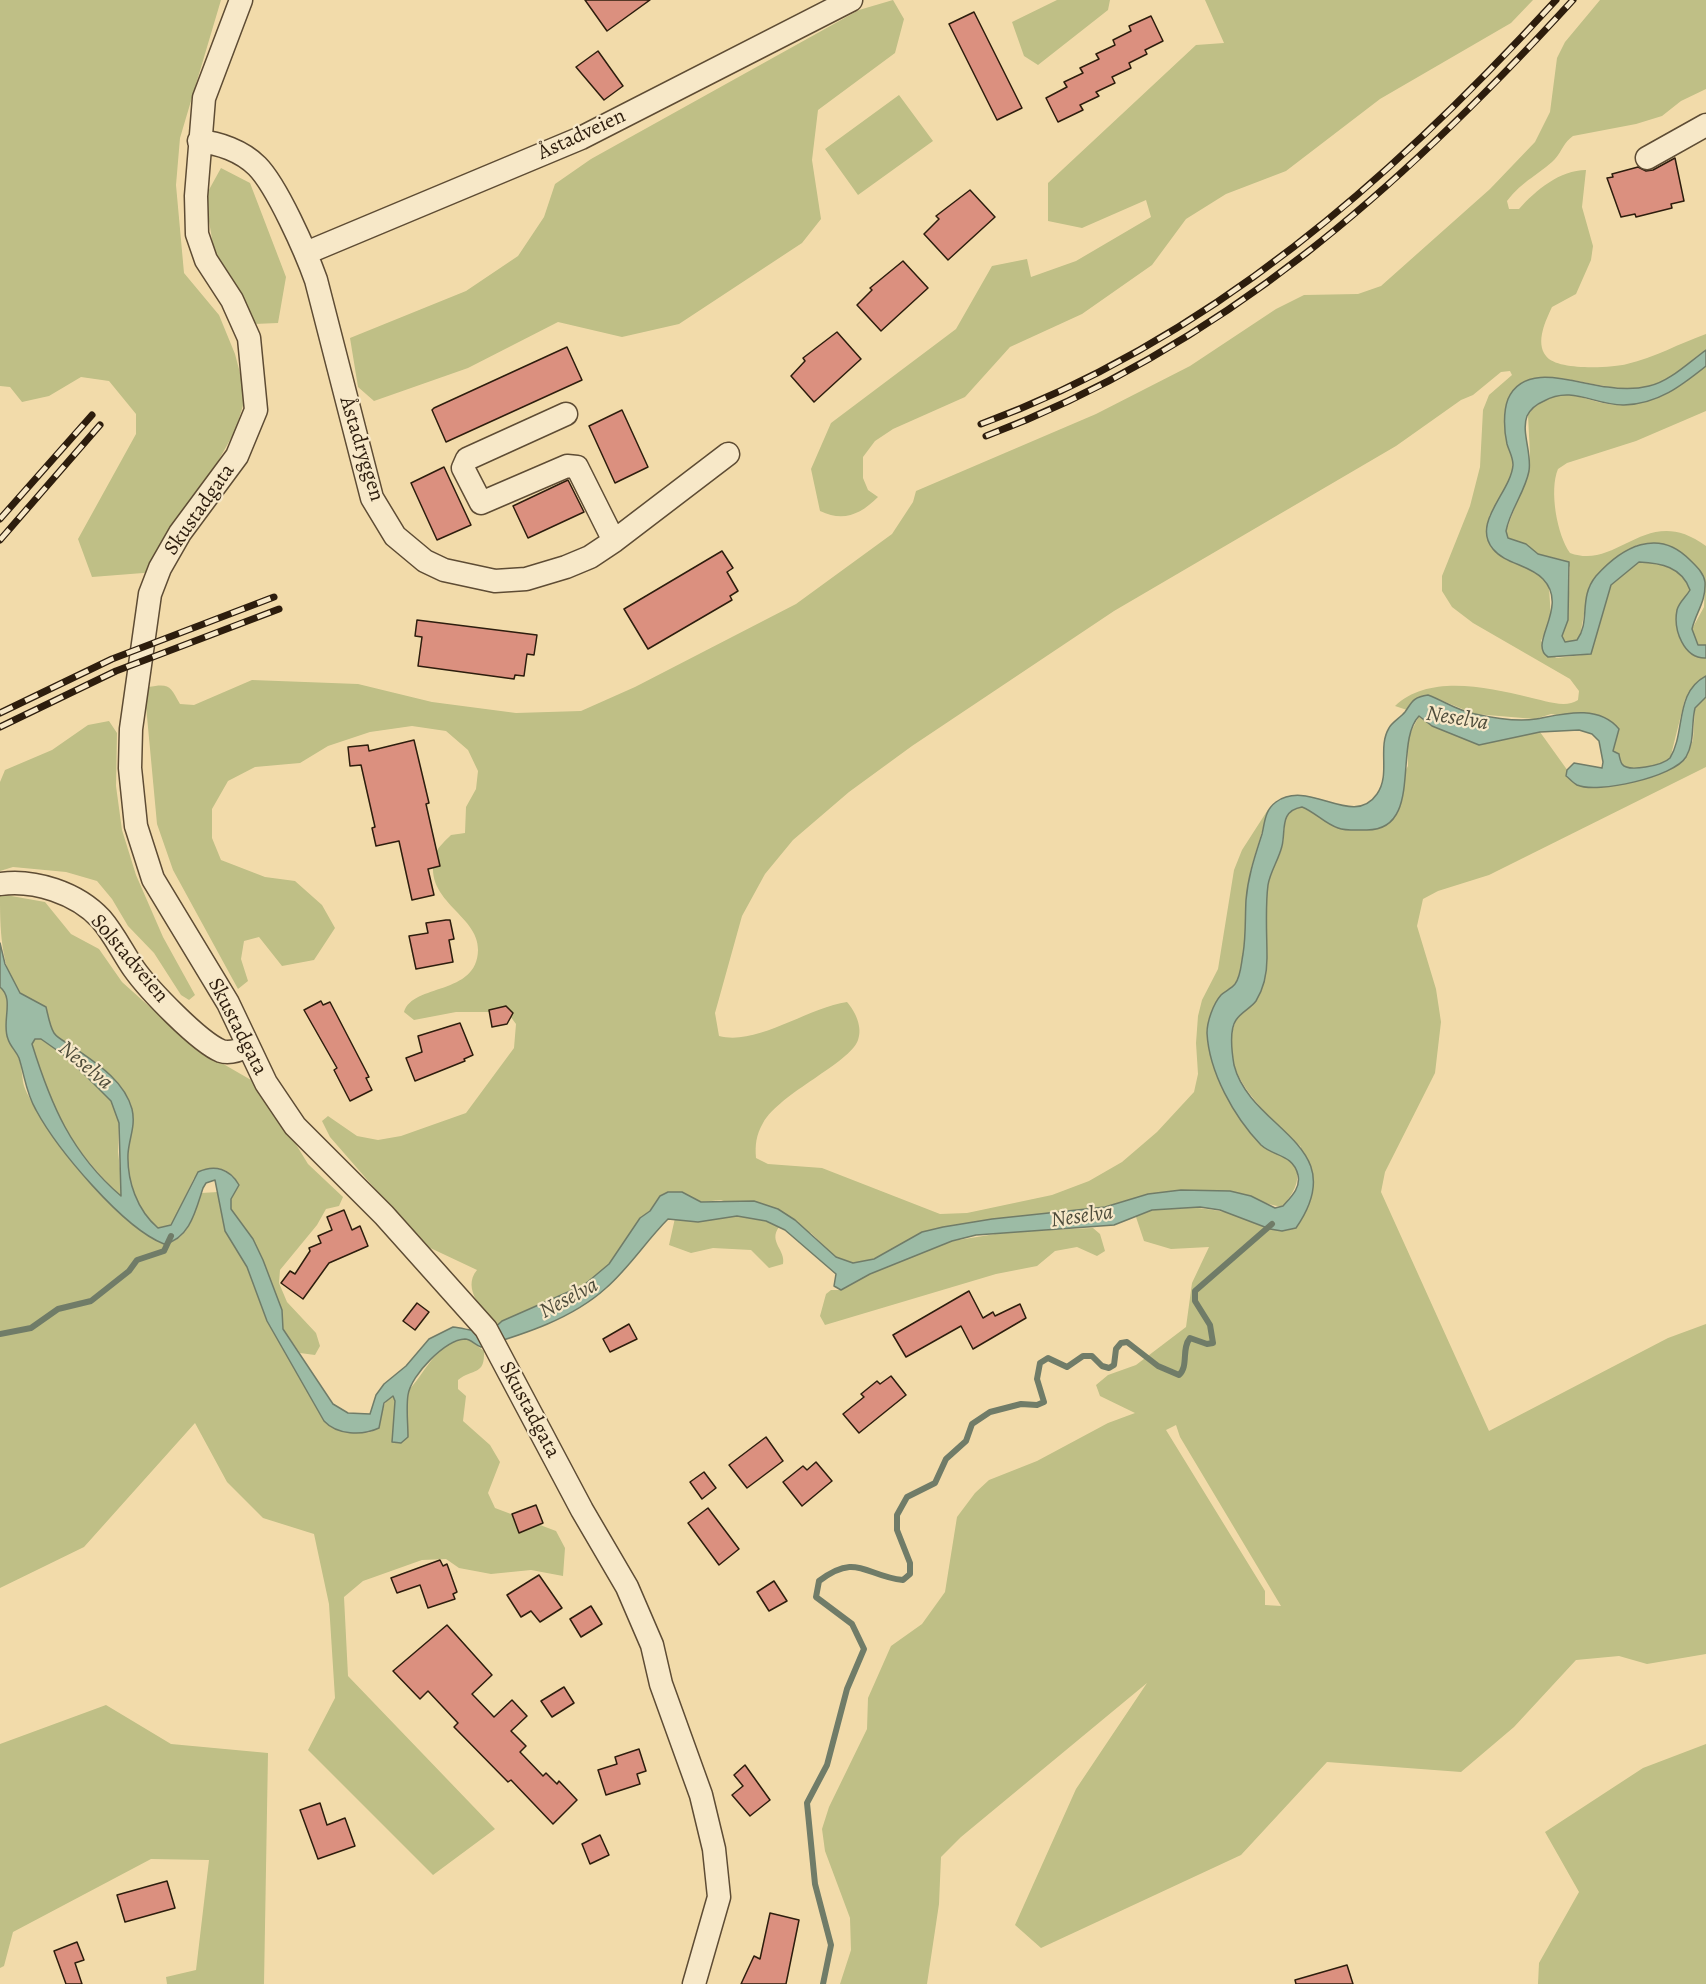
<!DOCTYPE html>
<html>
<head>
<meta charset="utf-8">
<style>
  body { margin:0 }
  canvas { display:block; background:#f2dbaa }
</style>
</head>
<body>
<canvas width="1706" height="1984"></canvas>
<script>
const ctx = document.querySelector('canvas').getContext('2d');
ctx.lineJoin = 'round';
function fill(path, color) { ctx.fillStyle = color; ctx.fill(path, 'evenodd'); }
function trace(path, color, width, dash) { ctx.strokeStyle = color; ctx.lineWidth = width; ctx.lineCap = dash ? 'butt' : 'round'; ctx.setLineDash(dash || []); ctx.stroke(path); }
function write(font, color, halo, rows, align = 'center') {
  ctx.font = font + ' Alegreya,serif'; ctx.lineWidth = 4.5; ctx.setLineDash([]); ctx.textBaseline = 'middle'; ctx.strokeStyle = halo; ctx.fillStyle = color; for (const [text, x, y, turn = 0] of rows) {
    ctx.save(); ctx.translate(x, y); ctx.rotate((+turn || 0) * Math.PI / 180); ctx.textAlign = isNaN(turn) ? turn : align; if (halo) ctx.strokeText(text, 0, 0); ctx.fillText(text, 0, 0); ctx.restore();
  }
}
fill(new Path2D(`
  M0,0H221L180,138L176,185L184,273L219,315L235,354L246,396L235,431L156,572L92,577L78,539L136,434V414L109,381L81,377L49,396L22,402L10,387L0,386Z
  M893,0L904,19L895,53L818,110L812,160L821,219L802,243L679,324L622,337L558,322L468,368L374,401L358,387L350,338L466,291L518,256L544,217L555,184L591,159L859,10Z
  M1057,0H1110L1108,10L1038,65L1024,56L1012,22Z
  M1205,0H1533L1511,23L1380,99L1286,171L1226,194L1186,219L1152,265L1082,314L1010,347L965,397L893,429L875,441L863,457V478L868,490L878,497C860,515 843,522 820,511L811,469L831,423L956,329L992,266L1027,259L1031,277L1076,261L1151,217L1146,200L1082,228L1048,221V183L1196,45L1224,43Z
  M1600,0H1706V89L1681,101L1662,116L1636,124L1573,136C1564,142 1562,151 1555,159C1539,175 1523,180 1507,201L1509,209H1519C1536,190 1560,170 1586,170L1582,207L1593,246L1591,260L1576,294L1552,307C1546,320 1535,342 1546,356C1557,371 1611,368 1627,364C1654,358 1680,343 1706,334V350C1691,359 1675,377 1661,383C1628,396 1592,382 1559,378L1505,415C1505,431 1509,443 1512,458C1516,477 1500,502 1489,516L1530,570L1542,577L1549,587L1551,618L1541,641L1556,658L1591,654L1611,585L1639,562C1661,563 1681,567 1690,590C1686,597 1679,602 1677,610C1674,628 1685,659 1706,658V676L1685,699L1670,759C1663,765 1628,773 1622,764C1620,761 1620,758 1619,754L1613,751L1619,729L1615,724L1551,714L1535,719L1475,714L1428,695L1407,710L1395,706C1428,674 1487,687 1528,697C1543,700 1565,709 1578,700L1579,691L1570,679L1473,623L1452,607L1442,591V576L1470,506L1480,467L1483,410L1489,395L1512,375L1510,371L1501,372L1473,395L1461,400L1396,446L1114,611L912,746L849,792L793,840L765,874L742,916L715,1013L719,1036C757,1046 807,1008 847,1002C855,1011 863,1027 858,1040C850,1063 780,1093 763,1123C756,1135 755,1145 756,1158L768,1164L822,1168L940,1214L967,1213L1052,1195L1089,1181L1122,1162L1157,1132L1194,1092L1198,1074L1196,1043L1198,1016L1202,1000L1218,969L1234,870L1242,850L1269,808L1251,868L1246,900V938L1239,976L1234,986L1221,995L1207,1030L1269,1151C1304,1161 1304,1181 1283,1206C1273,1208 1245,1194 1230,1191L943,1227L922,1232L874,1259L853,1263L836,1257L811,1233L721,1200L701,1202L682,1192L660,1196L650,1211L640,1218L609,1264L584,1285L502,1321L496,1328C484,1311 461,1289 477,1270L424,1245L330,1137L322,1121L328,1116L357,1136L378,1140L401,1136L466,1113L514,1048L516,1024L507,1012H456L414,1020L404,1012C413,983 477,996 478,950C479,914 419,900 436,853C438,847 446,840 451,835L465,833L466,807L476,789L478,771L468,750L446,731L412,726L370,732L328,746L300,763L255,767L228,781L212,809V838L221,860L265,877L295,881L322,905L335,928L314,960L282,966L259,937L244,941L241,959L248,981L238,989L173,870L157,824L145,695L148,687C170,683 170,686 180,704L194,705L252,680L358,684L432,702L516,713L581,711L635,687L796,604L892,534L913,502L916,491L1096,414L1190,366L1276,309L1304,295L1358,294L1381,286L1490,189L1535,142L1550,112L1557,58L1565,42Z
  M899,95L933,141L858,195L825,149Z
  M221,168L250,183L286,277L278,323L254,324L215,257L205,197Z
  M1706,366V411L1636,441L1567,463L1558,469C1549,490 1557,535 1570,553C1619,571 1646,502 1706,546V645H1698L1692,629L1704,607L1705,582L1637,545L1608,566L1589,586L1580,636L1577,640L1565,642L1562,635L1568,620L1570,567L1563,560L1538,554L1526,544L1508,538L1506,531L1528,473L1530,455L1528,415C1560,374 1589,409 1627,405C1656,401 1684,385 1706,366Z
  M1706,697V767L1489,875L1438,891L1423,899L1417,926L1436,989L1441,1022L1435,1073L1385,1172L1381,1192L1489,1431L1668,1338L1706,1324V1654L1647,1664L1619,1656L1576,1660L1514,1727L1461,1772L1327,1762L1241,1855L1041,1948L1015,1925L1076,1789L1147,1683L961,1837L941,1857L939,1904L927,1984H840L851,1950L850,1918L825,1851L822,1829L829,1807L867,1729L868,1698L891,1646L922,1624L945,1592L957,1517L975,1493L989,1480L1037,1461L1108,1423L1135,1413L1100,1396L1096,1385L1108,1375L1136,1365L1186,1327L1192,1283L1209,1247L1171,1249L1144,1241L1136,1217C1166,1192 1259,1220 1296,1228L1301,1147C1269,1115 1216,1075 1235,1023C1242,1004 1261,993 1266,972C1267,944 1262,911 1268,883C1271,870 1280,858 1283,844C1286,827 1280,811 1302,807L1338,828L1374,830L1408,766L1407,740L1419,716L1427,722L1479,745L1540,732L1578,785L1685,760L1693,740L1695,708ZM1176,1425L1180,1437L1281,1606L1265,1605V1591L1166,1430Z
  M109,721L117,733L116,786L122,830L136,875L163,937L195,995L189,1000L181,995L154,953L128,926L112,899L97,881L66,872L13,867L0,871V782L5,770L52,750L88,725Z
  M0,894L45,902L71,934L99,949L122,982L170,1025L213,1058L251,1080L270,1102L308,1164L343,1197L339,1206L326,1209L317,1225L280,1270L279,1283L287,1302L316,1333L320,1346L315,1355L300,1353L283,1329L282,1310L263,1260L253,1239L231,1209V1199L239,1185L227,1171L218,1168L194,1178L171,1225L157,1228C137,1210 127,1181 128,1154C129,1138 136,1126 132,1109C124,1080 96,1063 73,1047C68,1043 58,1039 54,1033C50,1027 48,1015 46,1007C38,1002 28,1001 21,994C0,970 0,925 0,894Z
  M0,987C16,1000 3,1023 8,1039C10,1046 17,1052 19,1059C22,1068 22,1078 24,1086C34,1117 139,1253 171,1242C190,1236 196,1209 201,1193L218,1192L225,1231L247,1267L267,1321L324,1421L368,1433L379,1428C383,1416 381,1402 393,1395L395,1401C424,1385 429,1342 468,1339L484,1351C485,1376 473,1368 458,1380V1389L466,1396L463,1421L490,1445L500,1462L488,1493L495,1508L556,1531L565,1548L563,1576L531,1570L491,1574L459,1568L446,1559L422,1560L363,1581L344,1597L348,1676L495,1829L433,1875L308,1750L335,1698L329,1604L314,1534L263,1518L227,1482L195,1423L84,1547L0,1588Z
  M35,1039H41L68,1058L111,1101L119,1123L118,1152L123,1194L120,1196C89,1164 58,1128 44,1085C39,1071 36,1057 32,1044Z
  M737,1216L766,1221L779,1227C768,1242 786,1250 783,1264L769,1268L751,1250L713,1248L691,1253L669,1245L675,1218L698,1222Z
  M1093,1228L1100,1234L1105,1251L1097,1256L1077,1247L1055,1251L1037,1266L996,1274L825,1325L820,1316L826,1294L831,1290H841L870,1274L952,1241L1008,1232Z
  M106,1705L171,1744L268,1753L264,1984H167L166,1977L196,1970L209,1860L151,1859L13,1932L4,1966L0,1968V1744Z
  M1706,1744V1984H1538L1539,1963L1579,1892L1545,1832L1643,1768Z`), '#bfbf86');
const water = new Path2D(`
  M1706,350V366C1681,386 1658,404 1624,405C1596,406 1572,385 1544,401C1537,404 1531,408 1527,416C1521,432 1532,453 1529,471C1525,492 1510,510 1506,531L1508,538L1526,544L1538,554L1569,562L1568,620L1562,636L1565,642L1577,640C1591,621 1578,598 1596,576C1622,547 1658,527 1690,560C1696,566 1704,573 1705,582C1706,602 1696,612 1692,629L1698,645H1706V658C1684,659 1673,630 1677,610C1679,602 1686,597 1690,590C1682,567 1661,563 1639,562L1611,585L1591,654L1548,657C1527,644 1570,607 1543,579C1530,565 1505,564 1493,549C1471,523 1511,492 1513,465C1513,457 1509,451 1507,444C1504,431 1503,412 1508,399C1525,360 1580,385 1608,387C1621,389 1637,389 1649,386C1669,382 1689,362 1706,350Z
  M1706,676V697L1695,708C1691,725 1695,741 1686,757C1674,777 1597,794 1577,785C1573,783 1569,778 1566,776L1567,770L1574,763L1602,768L1603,762L1599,741L1592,734L1579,730L1540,732L1479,745L1432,726L1419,716C1393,743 1424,831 1366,830C1357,830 1346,831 1338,828C1325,824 1315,812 1302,807C1279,811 1286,830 1282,846C1279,859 1270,872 1268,885C1265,908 1267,934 1267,958C1267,973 1264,988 1256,1001C1251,1008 1241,1012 1236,1020C1229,1030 1232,1053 1234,1065C1251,1131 1354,1144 1296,1228L1282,1231L1270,1229L1220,1210L1200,1207L1152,1210L1114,1225L976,1235L952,1241L870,1274L841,1290L834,1286L836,1274L785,1230L766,1221L737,1216L698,1222L668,1219C646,1241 629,1268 606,1288C572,1319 524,1334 481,1347C475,1345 471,1339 465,1339C445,1340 411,1375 408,1395C406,1408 408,1423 408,1437L401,1443L392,1442L395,1401L393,1396L384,1403L379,1428C362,1436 337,1435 324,1421L267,1321L247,1267L225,1231L215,1180L206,1183L203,1188C196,1209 190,1239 164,1244C123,1228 57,1149 36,1110C26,1093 25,1077 19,1058C16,1051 10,1046 8,1039C1,1022 15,999 0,987V943L5,964L20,993L46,1007C48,1015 50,1027 54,1033C58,1039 68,1043 73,1047C96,1063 124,1080 132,1109C136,1126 129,1138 128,1154C127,1181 137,1210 158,1228L171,1225L198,1172C215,1164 230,1169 239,1185L231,1199V1209L253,1239L263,1260L282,1310L283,1329L333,1404L348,1413L370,1414L376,1395L384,1384L406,1366L429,1339L453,1327C472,1329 486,1338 502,1321L584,1285L609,1264L640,1218L650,1211L660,1196L668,1192H682L701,1202L754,1201L778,1209L795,1220L836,1257L853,1263L874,1259L922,1232L943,1227L992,1219L1105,1207L1148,1194L1181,1190L1230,1191L1251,1196L1275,1208L1283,1206C1291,1197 1301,1188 1298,1175C1293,1154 1274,1157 1261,1145C1234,1117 1209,1072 1207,1033C1207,1022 1213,1004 1221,995C1225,991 1231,989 1235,984C1241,976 1241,964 1243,954C1246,936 1245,918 1246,900C1248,876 1255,856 1262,834C1265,821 1265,810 1276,802C1309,778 1353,829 1377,794C1391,774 1377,748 1389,728C1392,722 1400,718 1405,712C1412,702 1413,697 1428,695C1444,701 1458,711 1475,714C1493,718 1518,722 1536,719C1563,714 1598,704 1619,729L1613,751L1619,754C1619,756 1621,763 1622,764C1628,773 1663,765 1670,758C1686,732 1674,693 1706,676ZM35,1039H41L68,1058L111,1101L119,1123L121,1196C71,1153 51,1105 32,1044Z`);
fill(water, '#9cbba5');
trace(water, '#707c68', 1.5);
trace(new Path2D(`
  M0,1334L31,1328L58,1309L91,1301L129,1271L137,1260L164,1251L171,1236
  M823,1984L831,1945L815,1884L807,1803L827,1765L847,1689L864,1649L852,1624L816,1597L819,1581C857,1552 865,1576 903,1580L910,1574V1563L897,1530V1515L907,1497L935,1483L946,1459L966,1441L972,1424L990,1412L1021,1404L1037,1405L1044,1402L1037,1379L1040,1363L1048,1358L1067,1367L1083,1356H1092L1102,1366L1109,1368L1114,1365L1116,1349L1121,1343L1127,1342L1158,1366L1179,1375C1189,1366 1181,1349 1190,1338L1207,1344L1213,1343L1210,1325L1195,1301V1291L1272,1224`), '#707c68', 6);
const building = new Path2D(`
  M585,0H650L607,31Z
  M974,12L1022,108L997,120L949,24Z
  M1151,16L1163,41L1145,50L1147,54L1129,63L1131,68L1112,77L1115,83L1096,92L1099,96L1080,105L1083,110L1058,122L1046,98L1067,87L1064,82L1083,73L1080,68L1099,59L1096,54L1115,45L1113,40L1131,31L1129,26Z
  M598,51L623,86L604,100L576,67Z
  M1675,158L1684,201L1671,204L1672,208L1636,217L1635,214L1621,217L1607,178L1613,177L1612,174L1638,167L1646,171L1653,170Z
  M970,190L995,217L948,260L924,234L939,219L936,216Z
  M903,261L928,288L881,331L857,305L872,290L870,288Z
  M837,332L861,359L814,402L791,376L805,361L803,358Z
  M567,347L582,380L446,442L432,410L434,408Z
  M622,410L648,467L615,483L589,426Z
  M444,467L471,525L437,540L411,483Z
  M568,480L584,512L528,538L513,506Z
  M722,551L733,568L727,572L738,591L730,596L732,600L648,649L624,609Z
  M417,620L537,635L534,655L527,654L524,676L515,675L514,679L418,666L422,637L415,636Z
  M414,740L429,803L426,804L440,866L428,869L434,895L412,900L399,841L376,846L372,828L375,827L361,765L350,766L348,747L368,745L369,751Z
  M446,920H450L454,939L449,940L453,962L416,969L409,936L428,933L426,923Z
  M321,1001L323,1005L330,1002L369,1077L366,1078L372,1090L350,1101L334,1070L337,1068L304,1010Z
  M506,1006L513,1013L507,1024L492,1027L489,1010Z
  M460,1023L473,1055L464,1059L465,1061L415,1081L406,1058L422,1052L418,1036Z
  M344,1210L352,1230L360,1226L368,1246L329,1263L303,1299L281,1283L290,1271L295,1274L310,1251L309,1248L321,1243L318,1236L332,1230L327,1217Z
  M969,1291L983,1318L993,1312L995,1316L1020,1304L1026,1318L973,1349L961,1326L906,1357L893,1335Z
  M417,1303L429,1312L415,1330L403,1321Z
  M629,1324L637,1339L610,1352L603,1339Z
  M891,1376L906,1395L859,1433L843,1414L864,1397L861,1394L877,1381L880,1384Z
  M766,1437L783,1461L747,1488L729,1465Z
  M816,1462L832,1481L802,1506L783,1482L803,1466L807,1470Z
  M704,1472L716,1488L702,1499L690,1482Z
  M536,1505L543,1523L519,1533L512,1514Z
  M708,1508L739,1549L719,1565L688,1523Z
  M440,1560L443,1566L447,1564L457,1592L453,1594L455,1599L428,1608L420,1585L397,1593L391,1578Z
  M539,1575L562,1608L540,1622L531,1611L521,1617L507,1595Z
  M774,1581L787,1601L769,1611L757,1592Z
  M591,1606L602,1624L581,1637L570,1619Z
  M447,1625L492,1675L472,1694L494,1717L512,1700L527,1716L511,1731L526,1746L520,1752L543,1776L546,1773L557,1784L559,1781L577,1800L553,1824L511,1780L508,1782L454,1727L458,1723L428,1691L420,1699L393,1671Z
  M564,1687L574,1703L552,1717L541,1701Z
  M639,1749L646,1771L637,1774L640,1784L606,1795L598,1770L617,1764L615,1757Z
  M745,1765L770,1800L750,1816L732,1795L743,1786L734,1775Z
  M320,1803L327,1825L345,1818L355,1846L318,1859L300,1810Z
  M600,1835L609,1855L590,1864L582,1844Z
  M167,1881L175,1908L125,1922L117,1895Z
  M770,1913L799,1920L786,1984H741L754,1956L760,1959Z
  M77,1942L84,1960L75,1963L82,1984H66L54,1951Z
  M1347,1965L1353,1984H1296L1295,1980Z`);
fill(building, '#db907f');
trace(building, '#2d1d0d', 1.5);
const minor = new Path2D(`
  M241,0L204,98L196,196L197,234L206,260L232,300L249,338L256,410L237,456L180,533L160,568L150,594L131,729L130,768L136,826L153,879L228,1003L266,1083L295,1126L384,1215L486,1329L582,1510L627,1587L652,1645L661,1684L701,1795L714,1849L719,1897L694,1984
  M199,141C219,143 242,151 257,166C277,186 306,252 316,280L372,498L395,536L425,561L444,570L495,581L526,579L566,567L590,557L614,541L728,454
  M1647,158L1706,125
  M306,253L581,138L851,0
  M566,414L467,459L463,468L481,503L567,466L577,467L614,541
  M0,884C34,879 77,893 101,919C114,934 123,953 134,969C149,990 199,1042 221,1051C230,1054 240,1050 248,1046`);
trace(minor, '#5e4c34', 25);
trace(minor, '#f7e8c8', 22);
const rail = new Path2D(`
  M981,424C1210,340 1394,177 1556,0
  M986,436C1224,346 1404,185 1573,0
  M0,519L92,415
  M0,540L100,425
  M0,713L112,659L274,597
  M0,727L116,671L279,609`);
trace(rail, '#2d1d0d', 7);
trace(rail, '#f7e8c8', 4.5, [14]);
write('21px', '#2d1d0d', '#f7e8c8', [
  ["Åstadveien",582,135,-25],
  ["Åstadryggen",361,449,73],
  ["Skustadgata",200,510,-55],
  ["Solstadveien",129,959,50],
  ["Skustadgata",237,1027,63],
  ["Skustadgata",529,1410,62]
]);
write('italic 22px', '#4e4c3b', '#f7e8c8', [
  ["Neselva",1457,719,9],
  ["Neselva",85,1066,40],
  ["Neselva",1082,1217,-8],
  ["Neselva",569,1299,-28]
]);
</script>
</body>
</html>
